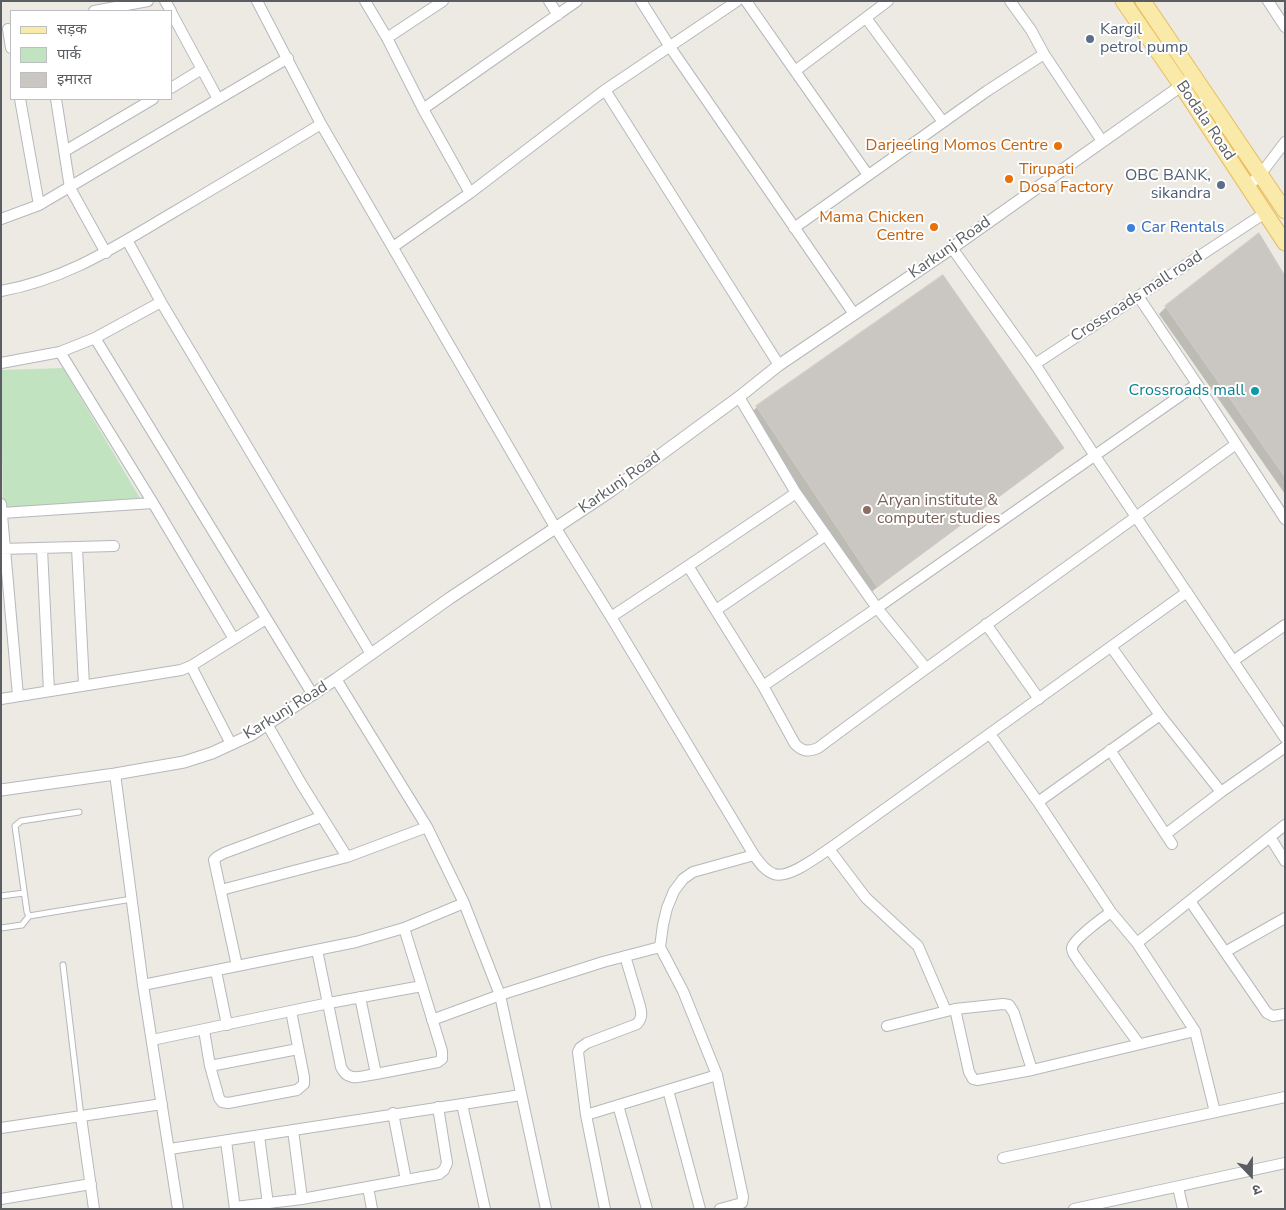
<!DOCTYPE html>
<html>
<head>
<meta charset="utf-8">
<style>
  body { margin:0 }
  #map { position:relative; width:1286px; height:1210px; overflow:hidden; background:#eceae2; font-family:"Nunito Sans","Noto Sans Devanagari",sans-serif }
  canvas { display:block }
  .frame { position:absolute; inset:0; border:2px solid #5a5e62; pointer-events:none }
  .legend { position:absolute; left:10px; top:10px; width:162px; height:90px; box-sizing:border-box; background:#fff; border:1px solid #bdbfc0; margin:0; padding:6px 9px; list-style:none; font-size:15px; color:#5a5e62 }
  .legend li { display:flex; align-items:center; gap:10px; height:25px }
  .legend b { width:25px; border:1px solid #bdbfc0 }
  .north { position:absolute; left:1226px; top:1150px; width:50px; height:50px; -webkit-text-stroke:4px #fff; paint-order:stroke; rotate:158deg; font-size:14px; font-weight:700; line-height:20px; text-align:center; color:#5a5e62 }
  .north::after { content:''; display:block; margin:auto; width:18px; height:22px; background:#5a5e62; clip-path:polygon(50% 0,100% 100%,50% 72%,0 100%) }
</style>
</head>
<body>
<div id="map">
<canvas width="1286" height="1210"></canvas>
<div class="frame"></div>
<ul class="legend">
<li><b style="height:6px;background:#faeaaa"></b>सड़क</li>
<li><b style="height:14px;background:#c1e3c0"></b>पार्क</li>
<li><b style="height:14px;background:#cac6c2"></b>इमारत</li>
</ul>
<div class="north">उ</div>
</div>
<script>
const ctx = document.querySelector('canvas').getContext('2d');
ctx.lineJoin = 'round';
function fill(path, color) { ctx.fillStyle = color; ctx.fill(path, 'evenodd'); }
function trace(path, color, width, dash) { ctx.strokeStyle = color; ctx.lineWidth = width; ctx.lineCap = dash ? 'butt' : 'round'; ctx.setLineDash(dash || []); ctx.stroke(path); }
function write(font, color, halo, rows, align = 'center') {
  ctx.font = font + ' "Nunito Sans",sans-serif'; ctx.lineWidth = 4; ctx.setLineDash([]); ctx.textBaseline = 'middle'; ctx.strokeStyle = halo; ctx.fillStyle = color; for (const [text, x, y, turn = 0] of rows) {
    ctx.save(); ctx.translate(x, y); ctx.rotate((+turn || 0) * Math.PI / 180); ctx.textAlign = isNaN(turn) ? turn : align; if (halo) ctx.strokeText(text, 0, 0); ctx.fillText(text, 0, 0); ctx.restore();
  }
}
fill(new Path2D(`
  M63,368L140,498L3,514L1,370Z`), '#c1e3c0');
fill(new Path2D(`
  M1285,278V494L1159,314L1166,307Z
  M757,407L1063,447L1053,457L867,595L747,417Z`), '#0003');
const building = new Path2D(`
  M1259,233L1285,276V477L1165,306Z
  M943,275L1064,448L877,587L756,406Z`);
fill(building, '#cac6c2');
trace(building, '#d1cbc1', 1);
const service = new Path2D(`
  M1,896L24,893
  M29,916L27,912L15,826L21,821L79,812
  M29,916L132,899
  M1,928L22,925L29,916
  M63,965L81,1117`);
const minor = new Path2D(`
  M165,1L171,11
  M257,1L321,124L555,527L611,617L754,855C759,862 765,871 774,874C789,879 817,857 829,849L1187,592
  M365,1L387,38L423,109
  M549,1L558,15
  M641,1L670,47L854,314
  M746,1L795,71
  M1268,1L1285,27
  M94,11L148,1
  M171,12L218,99
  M866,18L943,122
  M8,29L11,48
  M387,38L443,1
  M1044,54L1102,141
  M171,88L202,69
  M605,90L779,365
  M20,99L39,205
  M56,99L70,188L106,253
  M65,151L153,99
  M868,175L795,71L888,1
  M1248,186L1260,175L1285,142
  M470,193L423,109L577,1
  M1,219L39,205L288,58
  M794,228L987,91L1044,54L1031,30L1010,1
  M127,240L161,302L371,654
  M393,247L470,193L605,90L737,1
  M952,248L1035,364L1095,456L1285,738
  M1,291C68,279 116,246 174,212C223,183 272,154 321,124
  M1138,296L1197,384L1285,519
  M95,338L313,695
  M60,352L153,503L234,639
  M1,363L60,352L95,338L161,302
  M1035,364L1265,213
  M739,397L796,493L877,608L1197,384
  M796,493L688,566L763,686L795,744C803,752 808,752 818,748C956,645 1097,546 1236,444
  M1,504L18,696
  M2,513L153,503
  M77,548L84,685
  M1,549L114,546
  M42,549L49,691
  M716,610L826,535
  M611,617L688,566
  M986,624L1039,699
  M1112,648L1160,715L1221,792
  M1233,661L1285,625
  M191,666L231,744
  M336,679L427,827L464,903L500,995L546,1209
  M763,686L877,608L926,668
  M1,699L181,670L191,666L266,619
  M267,724L302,785L347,857
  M990,734L1038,802L1111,912L1137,943L1195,1031L1215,1112
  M1110,750L1172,844
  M115,774L143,985L178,1209
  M1038,802L1160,715
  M1166,834L1221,792L1285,747
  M1270,837L1285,861
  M829,849L866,898L918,946L946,1011
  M221,890L347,857L427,827
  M1190,901L1225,952
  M1111,912C1104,917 1072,940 1072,948C1071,952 1077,958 1079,962L1139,1044
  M1285,918L1225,952L1267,1013L1273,1016L1285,1014
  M1137,943L1285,825
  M317,950L341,1067C348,1083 362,1076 376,1074
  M237,966L214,860L217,857L224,853L321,817
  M216,971L227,1025
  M143,985L356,942L404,928L464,903
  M360,997L376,1074L438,1062L442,1059V1051L422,986
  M955,1009L969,1072L973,1079L977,1080L1032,1070L1195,1031
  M432,1020L500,995L603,962L660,947
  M887,1026L955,1009L1003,1004L1009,1005L1014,1013L1032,1070
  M204,1030L210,1066L219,1098L222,1102L228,1103L297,1090L304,1084V1077L291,1011
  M152,1040L329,1003L422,986L404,928
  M210,1066L298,1049
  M668,1090L700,1209
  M462,1104L485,1209
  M618,1105L647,1209
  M393,1113L406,1180
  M586,1115L717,1075
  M81,1117L94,1209
  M1,1128L162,1104
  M293,1130L302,1199L439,1174L444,1170L447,1163L438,1107
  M259,1136L268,1204
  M226,1141L235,1209
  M170,1149L521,1095
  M1003,1158L1285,1097
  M368,1187L372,1209
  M1178,1187L1183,1209
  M1,1199L91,1184
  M235,1207L302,1199
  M605,1209L586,1115L578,1052L580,1048L587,1043L637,1024C642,1018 642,1014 640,1006L625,956
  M720,1209L742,1203L743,1197L717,1075L683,991L660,947L663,925L667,908L674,891L683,879L693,872L754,855
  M1074,1209L1285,1163`);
const tertiary = new Path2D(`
  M1,790L115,774L184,762L212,753L251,735L336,679L450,598L611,491L739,397L779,365L952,248L1195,76`);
const primary = new Path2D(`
  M1123,1L1181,85L1285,243
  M1143,1L1285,211`);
trace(service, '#b5b8bc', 7);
trace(minor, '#b5b8bc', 12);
trace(tertiary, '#b5b8bc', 13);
trace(primary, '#e9bd5f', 17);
trace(service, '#fff', 5);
trace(minor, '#fff', 10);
trace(tertiary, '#fff', 11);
trace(primary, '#faeaaa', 15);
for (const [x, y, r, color] of [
  [1090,39,5,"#5c6f8a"],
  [1058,146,5,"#e8710a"],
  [1009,179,5,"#e8710a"],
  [1221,185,5,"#5c6f8a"],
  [934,227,5,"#e8710a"],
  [1131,228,5,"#3f7fe0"],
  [1255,391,5,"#0f9aa8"],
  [867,510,5,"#8d6e63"]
]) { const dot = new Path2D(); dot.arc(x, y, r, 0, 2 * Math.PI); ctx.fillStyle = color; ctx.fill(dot); trace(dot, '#fff', 2); }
write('16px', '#4e5e75', '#fff', [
  ["Kargil",1100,30],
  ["petrol pump",1100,48],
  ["OBC BANK,",1211,176,"right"],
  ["sikandra",1211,194,"right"]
], 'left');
write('16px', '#5a5e62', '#fff', [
  ["Bodala Road",1205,121,56],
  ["Karkunj Road",950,248,-35],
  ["Crossroads mall road",1137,297,-33],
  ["Karkunj Road",620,483,-35],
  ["Karkunj Road",286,711,-32]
]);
write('16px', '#c56008', '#fff', [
  ["Darjeeling Momos Centre",1048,146],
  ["Tirupati",1019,170,"left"],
  ["Dosa Factory",1019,188,"left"],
  ["Mama Chicken",924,218],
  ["Centre",924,236]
], 'right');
write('16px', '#366cbe', '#fff', [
  ["Car Rentals",1141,228]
], 'left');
write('16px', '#0d838f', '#fff', [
  ["Crossroads mall",1245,391]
], 'right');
write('16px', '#785e54', '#fff', [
  ["Aryan institute &",877,501],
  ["computer studies",877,519]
], 'left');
</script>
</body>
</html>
